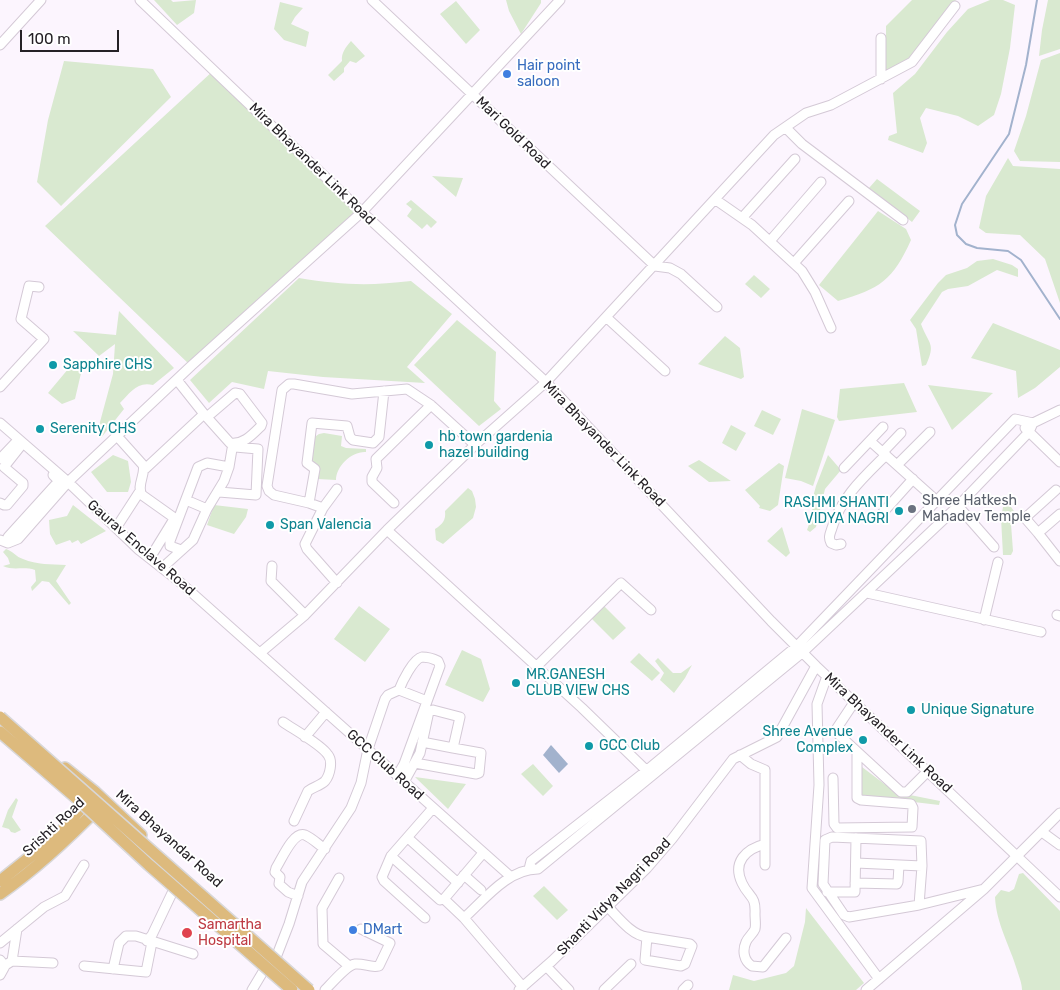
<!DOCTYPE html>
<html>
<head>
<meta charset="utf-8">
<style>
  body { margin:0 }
  #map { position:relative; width:1060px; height:990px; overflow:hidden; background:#fcf5fe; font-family:Rubik,sans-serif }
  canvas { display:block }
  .scale { position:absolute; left:20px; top:30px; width:99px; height:22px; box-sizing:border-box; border:2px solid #252126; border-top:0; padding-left:6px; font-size:15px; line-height:18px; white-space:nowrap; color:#252126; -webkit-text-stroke:4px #fff; paint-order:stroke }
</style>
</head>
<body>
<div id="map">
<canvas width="1060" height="990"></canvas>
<div class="scale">100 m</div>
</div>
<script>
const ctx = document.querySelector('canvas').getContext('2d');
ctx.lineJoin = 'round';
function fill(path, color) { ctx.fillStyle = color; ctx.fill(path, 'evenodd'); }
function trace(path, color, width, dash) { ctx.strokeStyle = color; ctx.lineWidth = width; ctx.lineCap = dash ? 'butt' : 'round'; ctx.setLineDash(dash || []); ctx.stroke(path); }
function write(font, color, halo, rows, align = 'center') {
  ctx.font = font + ' Rubik,sans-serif'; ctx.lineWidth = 4; ctx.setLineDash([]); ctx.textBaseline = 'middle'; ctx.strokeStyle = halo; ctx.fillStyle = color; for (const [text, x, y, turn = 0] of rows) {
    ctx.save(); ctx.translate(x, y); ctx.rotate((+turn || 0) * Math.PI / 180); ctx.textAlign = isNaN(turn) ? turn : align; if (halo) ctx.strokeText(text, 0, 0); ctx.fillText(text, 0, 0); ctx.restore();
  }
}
fill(new Path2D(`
  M154,0H171L173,2L196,0L194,13L177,25Z
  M506,0H541V3L521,34L509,11Z
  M912,0H956L912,58L886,72V26Z
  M990,0H1003L1015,5L1010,48L1001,94L994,115L978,126L958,116L926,108L920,118L927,143L923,153L888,140L889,136L897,133L893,93L915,74L947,32L968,9Z
  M1048,0H1060V49L1039,56L1042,30Z
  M456,1L480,30L466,44L440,14Z
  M280,2L303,8L295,17L291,24L309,32L306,47L284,40L274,29Z
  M351,41L365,56L356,63L350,61L344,68V72L334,81L328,75L342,61C341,53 346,47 351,41Z
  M1060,53V162L1020,161L1014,151L1026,116L1041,60Z
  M64,61L153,69L171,97L61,206L37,182L48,120Z
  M214,70L362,212L191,366L45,226Z
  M1008,158L1013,166L1060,169V303L1045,259L1020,235L986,233L979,228L986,196Z
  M432,176L463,178L456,197Z
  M877,179L920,211L912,222L869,188Z
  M411,200L437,222L431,228L427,224L422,229L407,216L412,209L406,204Z
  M878,211L906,229L911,240C893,280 880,289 838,301L819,285Z
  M993,259L1012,265L1018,269V277L997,270L968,286L948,289L942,292L921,324C929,345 936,343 926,365L922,366L916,329L910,320L938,283L946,275L967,268L977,261Z
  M754,275L770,289L761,298L745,284Z
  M299,278C341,285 369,286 411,281L452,314L407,367L425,383L323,377L268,371L264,389L232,382L209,403L190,380Z
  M119,311L174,368L153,385C137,381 130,393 120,403L124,409L101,438L97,433L113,374L115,344L99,356L73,331L116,335Z
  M457,320L496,352L494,401L501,409L479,426L414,365Z
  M993,323L1060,350V367L1035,388L1018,398L1016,371L971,358Z
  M725,336L740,348L744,377L741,379L698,364Z
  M74,362L82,369L75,399L62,404L48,393Z
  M904,383L917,412L839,421L837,417L840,389Z
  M928,385L993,393L952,430Z
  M802,409L835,420L813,486L801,481L785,478Z
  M762,410L781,419L773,435L754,426Z
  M731,425L746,433L736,451L722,443Z
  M324,433L342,436L341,446L346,448L366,449V452C352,451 336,466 336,480L318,479L317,468L309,463L313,438L319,434Z
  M113,455L128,461L131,482L128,492H107L91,472Z
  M828,455L841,470L825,489L816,527L810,532L807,530L812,516L813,497L816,486Z
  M699,460L731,481L709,482L688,466Z
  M779,463L784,466L778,505L770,511L759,508L760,506L745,490Z
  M468,488L472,491L475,499L476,507L473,518L443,544L436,540L435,529C443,524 446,520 445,511Z
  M1009,504L1018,517L1011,524L1013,551L1011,555H1003L1001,518L1003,507Z
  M73,505L106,531L81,544L78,540L72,543L70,540L56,545L50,534L49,520L67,516Z
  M214,505L248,509L246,517L234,534L207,525Z
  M782,527L790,553L786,557L767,541Z
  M6,549C13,551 16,557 23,559C37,565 51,564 66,565L56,581L71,603L69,605L49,582L42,581L32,591L31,587L36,581L35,570C24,566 13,571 3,566L10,564L8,558L3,552Z
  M603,605L626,628L613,640L590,617Z
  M359,606L390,629L365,662L334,639Z
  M462,650L481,659L490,689L483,702L445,685Z
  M639,653L660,673L652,681L630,662Z
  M658,658L673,673H681L692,665L685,678L674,693L660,680L664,673L655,661Z
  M533,764L553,786L543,796L521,774Z
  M862,767L895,792L940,801L939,805L897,800L861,798Z
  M415,777L466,784L448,809Z
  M16,798L18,800L12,817L21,830L15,833L11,832L9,829L2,827L8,810Z
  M1023,873L1060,911V990H1022C1022,983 1019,977 1017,970C1010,946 996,923 995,897L1001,890L1009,892L1014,889L1019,874Z
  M544,886L568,910L557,920L533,896Z
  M806,908L864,983L856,990H729L733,975L754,981L786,973L794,966L805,922Z`), '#d9e9d0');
fill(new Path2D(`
  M551,745L568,764L559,773L543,755Z`), '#a2b2cd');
trace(new Path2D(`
  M1037,0L1026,65L1009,134L962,204L955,225L957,235L966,244L977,248L1008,251L1021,260L1060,319`), '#a2b2cd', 2);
const minor = new Path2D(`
  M140,0L362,212L546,382L771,621L816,666L1060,897
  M372,0L655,266L670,268L681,274L717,307
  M881,38V79
  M0,45L41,0
  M786,128L802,144L903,220
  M716,200L752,225L802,271L815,292L831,328
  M742,218L795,159
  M770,241L821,182
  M794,263L849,201
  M606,317L665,371
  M0,387L44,339L21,319L29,286L39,287
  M204,414L230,443C243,445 252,435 261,426L262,423L240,394L235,393L207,417
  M0,423L68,482L139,550L181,583L510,876
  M1033,423L1060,410
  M1025,428L1060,462
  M117,436L143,465C146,475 136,485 142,495L173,517L174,519L150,558
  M870,441L937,501
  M883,452L901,433
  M0,459L18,440
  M897,465L930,432
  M844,468L883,427
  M145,469L204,414L177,380
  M186,500L207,509
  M0,503L4,505H7L23,486V483L4,467L23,443
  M309,503L315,469L307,463L312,423L347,426L350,437L353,440L373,443L379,437L384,391
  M394,503L372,482V477L377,468L376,459L431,405
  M958,506L994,547
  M323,508L337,489
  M1060,514L1038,533L1060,561
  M878,518L913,479
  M116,528L140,491
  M387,530L582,708L649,773
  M1038,533L1025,518L1056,490
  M8,537L57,483L58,480L53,475L54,474
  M0,540L8,543L18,539L68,482L191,366L362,212L560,0
  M841,544L836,545L831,543C828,537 830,534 832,528C841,497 864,477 886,455
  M181,550L170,546V541L198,467L207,463L229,467
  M272,566L271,581L305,615
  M162,568L193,540L207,509L224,481L229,467L232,449L235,447L258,449L256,495L219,492
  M337,583L307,549L305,544L323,508L309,503L274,495L269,491L267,486L282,390L289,384H294L352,394L407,389L431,405L475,445
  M867,593L1041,632
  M1057,615L1060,616
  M984,620L998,562
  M260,653L305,615L387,530L475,445L546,382L774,135L806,113L831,105L912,62L955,6
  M536,667L621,583L651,610
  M827,676L817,704L819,785L812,888L879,979
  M399,690L427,701
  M855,701L837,728L838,734L901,792H907L928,771
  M283,722C293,729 322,745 328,755C333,761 330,775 325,781C320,786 313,787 308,791L294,821
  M305,737L326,712
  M740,755L751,764L765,770V865
  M415,763L476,774L479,773L481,753L453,748
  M833,778L834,824L837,828L912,827L913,808L911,804L861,800L857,798V753
  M404,782L420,753L429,711L433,710L460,717L453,748L422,742
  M1042,832L1060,845
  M408,838L458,883
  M765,844C746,849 732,862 742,883C749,898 756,895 755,914C755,919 756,925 755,929C753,934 748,937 746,942C742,951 744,961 752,966L763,967L786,938
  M391,856L440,900L444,899L483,853
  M856,863L922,866L919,905
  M922,866L921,841L832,837L825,840L823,884L844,915L849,917L919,905L984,889
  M464,875L481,890
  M339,878L322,908L323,944L349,966
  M855,883L897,884L898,882L899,865
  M827,892H855L856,838
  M298,896L288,892L279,884L280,877L275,872L276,868C282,859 293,831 305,835C312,838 319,845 325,849
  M444,899L464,918
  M607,906C618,917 631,935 647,937L690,944L692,946L685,964L681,966L645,960L647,937
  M425,918L384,881L382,877L391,856L433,808
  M147,941L152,935L173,891
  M0,943L44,907L65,896L84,865
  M277,955L289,924L302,882L351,808L361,783L368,749L385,699L388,695L399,690C402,682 413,659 422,657C427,657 434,659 438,661L440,666L404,764L397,776
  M0,960L5,966L0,975
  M12,961L53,963
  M4,966L12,961L17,929
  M84,966L146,972L152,942
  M546,966L569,990
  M113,969L119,943L126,936H136L193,954
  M523,987L464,918C485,899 508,869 538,869L803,652L958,506L1029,432L1033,423L1015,419L797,646L646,771L531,861L529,869
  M252,990L264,970
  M325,990C331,984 347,965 355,964C364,963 370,968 379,966L390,943L361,929
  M519,990L552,961L647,868L672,839L733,759L777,737L816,666
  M604,990L631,964
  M683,990L688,985
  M866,990L984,889L1060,813`);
const major = new Path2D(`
  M65,768L95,792L141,835
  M0,881L61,832L90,798
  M0,894C33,871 72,835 100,806`);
trace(minor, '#d4c9d6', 11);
trace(major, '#d8d7d8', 14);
trace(minor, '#fff', 9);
trace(major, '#ddba7d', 11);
const majorBridge = new Path2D(`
  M0,717L309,990
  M0,732L80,801L149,865L292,990`);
trace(majorBridge, '#d8d7d8', 14, []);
trace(majorBridge, '#ddba7d', 11);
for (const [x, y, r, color] of [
  [507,74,5,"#3f7fe0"],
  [53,365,5,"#0f9aa8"],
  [40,429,5,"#0f9aa8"],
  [429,445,5,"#0f9aa8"],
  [912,509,5,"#6b7280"],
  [899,511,5,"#0f9aa8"],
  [270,525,5,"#0f9aa8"],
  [516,683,5,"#0f9aa8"],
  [911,710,5,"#0f9aa8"],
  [863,740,5,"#0f9aa8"],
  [589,746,5,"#0f9aa8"],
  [353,930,5,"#3f7fe0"],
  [187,933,6,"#e0444e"]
]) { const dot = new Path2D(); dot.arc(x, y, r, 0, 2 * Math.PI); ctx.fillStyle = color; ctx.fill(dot); trace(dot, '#fff', 2); }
write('14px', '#366cbe', '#fff', [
  ["Hair point",517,66],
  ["saloon",517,82],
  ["DMart",363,930]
], 'left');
write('14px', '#252126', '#fff', [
  ["Mari Gold Road",513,133,44],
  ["Mira Bhayander Link Road",312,164,44],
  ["Mira Bhayander Link Road",604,444,46],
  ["Gaurav Enclave Road",141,548,41],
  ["Mira Bhayander Link Road",888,733,43],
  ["GCC Club Road",385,765,42],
  ["Srishti Road",54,827,-43],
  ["Mira Bhayandar Road",169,839,42],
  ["Shanti Vidya Nagri Road",614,897,-46]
]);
write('14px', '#0d838f', '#fff', [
  ["Sapphire CHS",63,365],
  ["Serenity CHS",50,429],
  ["hb town gardenia",439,437],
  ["hazel building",439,453],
  ["RASHMI SHANTI",889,503,"right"],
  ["VIDYA NAGRI",889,519,"right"],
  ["Span Valencia",280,525],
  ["MR.GANESH",526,675],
  ["CLUB VIEW CHS",526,691],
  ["Unique Signature",921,710],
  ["Shree Avenue",853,732,"right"],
  ["Complex",853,748,"right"],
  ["GCC Club",599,746]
], 'left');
write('14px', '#5b616d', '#fff', [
  ["Shree Hatkesh",922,501],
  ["Mahadev Temple",922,517]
], 'left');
write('14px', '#be3a42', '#fff', [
  ["Samartha",198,925],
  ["Hospital",198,941]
], 'left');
</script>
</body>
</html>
